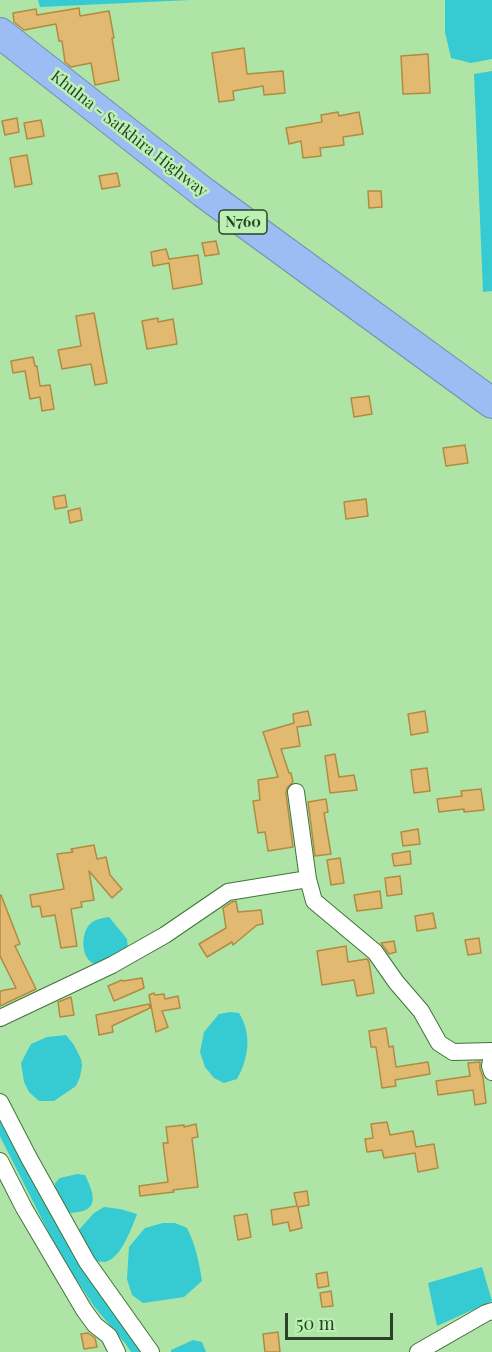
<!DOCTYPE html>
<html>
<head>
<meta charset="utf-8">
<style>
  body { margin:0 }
  #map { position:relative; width:492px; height:1352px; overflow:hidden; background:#aee5a6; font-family:"Playfair Display",serif }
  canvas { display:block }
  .scale { position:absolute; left:285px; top:1313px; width:108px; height:27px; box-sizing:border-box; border:3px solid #2b4128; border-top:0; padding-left:8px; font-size:18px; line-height:21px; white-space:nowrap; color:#2b4128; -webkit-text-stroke:4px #bbf2b3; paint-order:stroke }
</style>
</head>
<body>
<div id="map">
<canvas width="492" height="1352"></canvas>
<div class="scale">50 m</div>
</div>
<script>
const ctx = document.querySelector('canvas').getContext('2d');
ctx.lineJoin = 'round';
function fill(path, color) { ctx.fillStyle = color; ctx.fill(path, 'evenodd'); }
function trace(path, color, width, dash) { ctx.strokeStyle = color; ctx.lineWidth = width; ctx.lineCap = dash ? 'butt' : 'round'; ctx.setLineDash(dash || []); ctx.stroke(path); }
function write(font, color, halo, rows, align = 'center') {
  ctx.font = font + ' "Playfair Display",serif'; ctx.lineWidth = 5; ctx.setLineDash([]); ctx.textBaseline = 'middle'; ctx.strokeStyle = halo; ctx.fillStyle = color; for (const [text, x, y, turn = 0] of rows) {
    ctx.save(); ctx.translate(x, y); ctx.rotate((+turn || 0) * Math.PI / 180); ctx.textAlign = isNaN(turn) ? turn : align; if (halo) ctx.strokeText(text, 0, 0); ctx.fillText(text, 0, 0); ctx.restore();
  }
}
fill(new Path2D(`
  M38,0H190L40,7Z
  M445,0H492V59L471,63L451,58L445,32Z
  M492,71V291L483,292L474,74Z
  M109,917L127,939L128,949C122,953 110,963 104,964C81,970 78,934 91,923C96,919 103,918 109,917Z
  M230,1012L239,1013C252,1034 249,1058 237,1079L224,1083L214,1078L205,1067L200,1052L204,1032L219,1014Z
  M66,1035L74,1045L81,1059L82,1066L80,1077L76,1086L54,1101H39L29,1092L24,1082L21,1063L31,1044L47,1037Z
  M77,1174L85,1175C97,1199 98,1213 67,1213L55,1197V1183L60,1178Z
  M104,1207L120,1209L137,1214C132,1227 121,1259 105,1262C102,1262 98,1261 95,1261L78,1231L94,1213Z
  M163,1223H175L187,1228C196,1246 199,1262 202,1281L184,1297L143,1303L132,1295L127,1279L129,1247L145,1228Z
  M482,1267L492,1301L437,1326L428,1283Z
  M193,1340L202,1342L206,1352H171V1350Z`), '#36cad3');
trace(new Path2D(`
  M0,1120L67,1252L101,1303L132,1340L140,1352`), '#36cad3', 15);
const building = new Path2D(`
  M79,8L80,16L109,11L114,38H112L119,80L95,85L91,63L71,67L65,62L62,41H59L56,24L24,30L14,22L13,13L36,9L37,15Z
  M244,48L247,74L283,71L285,93L264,95L263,86L233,91L234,100L219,102L212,53Z
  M428,54L430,93L403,94L401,56Z
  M338,112L339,116L359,112L363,134L343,137L344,145L320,148L321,156L303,158L301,141L289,144L286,128L322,122L321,115Z
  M17,118L19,132L5,135L2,121Z
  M41,120L44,136L27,139L24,123Z
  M27,155L32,184L15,187L10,158Z
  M117,173L120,186L102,189L99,176Z
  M368,191H381L382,207L369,208Z
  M216,241L219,254L205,256L202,243Z
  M166,249L169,259L198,255L202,284L173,289L169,263L153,266L151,252Z
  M94,313L107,383L95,385L91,364L62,369L58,350L81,346L76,316Z
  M158,318V322L173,319L177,344L147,349L142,321Z
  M33,357L35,366H37L40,386L50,385L54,409L42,411L40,397L30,399L25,371L13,373L11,361Z
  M369,396L372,414L354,417L351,398Z
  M465,445L468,463L446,466L443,448Z
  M65,495L67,507L55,509L53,497Z
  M366,499L368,516L346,519L344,502Z
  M80,508L82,520L70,523L68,511Z
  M308,711L311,725L297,727L300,746L281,749L289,773H291L293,782L287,788L286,793L293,847L268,851L265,832L258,833L253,801L260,800L258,780L278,777L263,732L294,723L293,714Z
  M425,711L428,732L411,735L408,714Z
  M335,754L339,777L354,775L357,790L330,793L325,756Z
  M427,768L430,791L414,793L411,770Z
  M481,789L484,810L464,812V809L439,812L437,799L462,796L461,791Z
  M326,799L328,812L324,813L331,854L315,856L308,802Z
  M418,829L420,844L403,846L401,832Z
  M94,845L97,859L106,857L110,875L122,889L112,898L89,871L94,900L81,902L82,907L71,909L77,946L61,948L55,915L42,917L40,906L32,907L30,895L64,889L57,854L73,852L71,849Z
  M410,851L411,864L394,866L392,854Z
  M340,858L344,883L331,885L327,860Z
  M400,876L402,894L387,896L385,878Z
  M380,891L382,908L357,911L354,895Z
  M0,895H1L20,944L15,946L36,989L0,1006V991L16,988L0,956Z
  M236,901L238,912L261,910L263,924L257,925L233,945L232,942L207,957L199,944L226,928L223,908L232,902Z
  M433,913L436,928L417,931L415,916Z
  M479,938L481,953L468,955L465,940Z
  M394,941L396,952L389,954L381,943Z
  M346,946L348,962L367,959L369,962L374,993L357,996L354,980L322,985L317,951Z
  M142,978L144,988L114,1001L108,986L122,980L123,981Z
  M154,993L155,995L164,994L165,999L178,996L180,1008L162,1011L168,1027L156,1032L149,995Z
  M71,997L74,1015L60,1017L58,1002Z
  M149,1004L150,1008L112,1026L113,1032L99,1035L96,1015Z
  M386,1028L389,1047L393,1046L396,1067L428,1062L430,1074L395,1080L396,1086L382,1088L376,1047H371L369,1031Z
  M480,1062V1069L483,1077L486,1103L475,1105L473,1090L438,1095L436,1081L470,1076L468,1063Z
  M387,1122L390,1135L413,1131L416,1147L434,1144L438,1168L418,1172L415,1153L384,1158L382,1150L367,1152L365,1139L373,1138L371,1124Z
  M196,1124L198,1137L192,1138L198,1187L173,1190L174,1192L140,1196L139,1186L168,1182L163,1143H168L166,1127L184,1125V1127Z
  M307,1191L309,1205L298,1207L302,1228L290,1231L288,1222L273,1225L271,1210L297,1206L294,1193Z
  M247,1214L251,1237L238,1240L234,1216Z
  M327,1272L329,1286L318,1288L316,1274Z
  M331,1291L333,1306L322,1307L320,1293Z
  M278,1332L280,1352H265L263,1334Z
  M88,1333L95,1338L97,1347L84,1349L81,1334Z`);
fill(building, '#e1b970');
trace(building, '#b18b42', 1.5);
const street = new Path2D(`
  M296,792L308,879L314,901L375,952L396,982L421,1011L439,1043L453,1052L492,1051
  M0,1018L112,965L165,935L228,892L308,879
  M492,1055L490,1066L492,1072
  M0,1102L29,1158L87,1262L151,1352
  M0,1161L24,1208L84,1310L95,1325L109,1336L117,1352
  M418,1352L486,1313L492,1311`);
const highway = new Path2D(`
  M0,33L203,192L492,403`);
trace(street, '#41733a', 18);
trace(highway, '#7491ad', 32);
trace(street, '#fff', 16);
trace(highway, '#9cbcf4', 30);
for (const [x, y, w] of [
  [243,222,48]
]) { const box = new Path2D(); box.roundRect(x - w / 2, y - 12, w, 24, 4.5); ctx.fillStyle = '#bbf2b3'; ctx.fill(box); trace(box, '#2b4128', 1.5); }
write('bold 15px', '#2b4128', null, [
  ["N760",243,222]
]);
write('16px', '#2b4128', '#bbf2b3', [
  ["Khulna - Satkhira Highway",129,134,38]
]);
</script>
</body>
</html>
